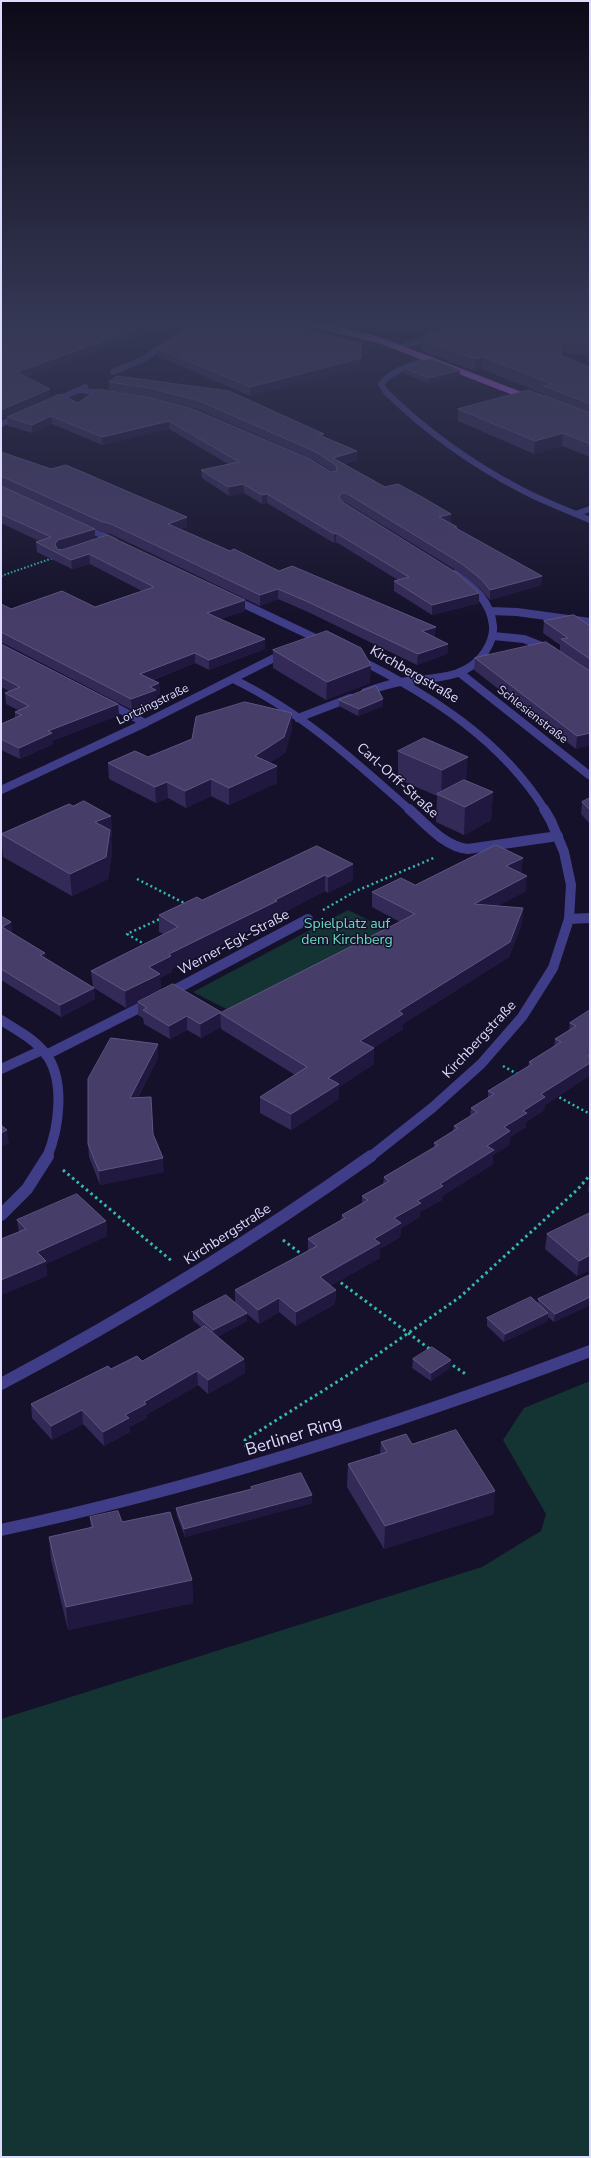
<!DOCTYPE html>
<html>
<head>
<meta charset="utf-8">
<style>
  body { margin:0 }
  #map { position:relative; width:591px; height:2158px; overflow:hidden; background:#15112a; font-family:"Nunito Sans",sans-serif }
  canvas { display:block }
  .frame { position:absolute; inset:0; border:2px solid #dfdbfe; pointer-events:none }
</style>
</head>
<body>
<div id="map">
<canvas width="591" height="2158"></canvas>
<div class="frame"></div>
</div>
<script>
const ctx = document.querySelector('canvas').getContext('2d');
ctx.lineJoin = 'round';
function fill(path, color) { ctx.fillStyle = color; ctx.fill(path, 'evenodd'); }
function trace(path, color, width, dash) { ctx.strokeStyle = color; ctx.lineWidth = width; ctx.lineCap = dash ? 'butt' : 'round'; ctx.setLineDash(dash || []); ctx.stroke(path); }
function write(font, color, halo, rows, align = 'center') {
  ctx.font = font + ' "Nunito Sans",sans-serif'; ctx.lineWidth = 3; ctx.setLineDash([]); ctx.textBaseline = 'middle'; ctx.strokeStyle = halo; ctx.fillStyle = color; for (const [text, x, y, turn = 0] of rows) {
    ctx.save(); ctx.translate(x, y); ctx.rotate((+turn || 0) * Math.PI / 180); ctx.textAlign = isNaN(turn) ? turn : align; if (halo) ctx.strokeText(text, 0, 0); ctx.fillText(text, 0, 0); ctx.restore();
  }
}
fill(new Path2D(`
  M348,910L395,933L234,1013L193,992Z
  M590,1381V2157H1V1719L482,1567L541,1531L546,1514L503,1440L524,1408Z`), '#143433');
trace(new Path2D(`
  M1,576L53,558`), '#32bbb3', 2, [1.5, 2]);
trace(new Path2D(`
  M137,879L186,904
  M323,910L356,891L436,857
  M146,945L127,934L162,918
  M503,1066L519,1075
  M555,1095L590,1114`), '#32bbb3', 2.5, [2, 3]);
trace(new Path2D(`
  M63,1170L173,1262
  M283,1240L304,1256
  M336,1279L431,1350
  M448,1362L467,1375
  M246,1447L245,1440L351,1373L460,1297L578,1189L590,1175`), '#32bbb3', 3, [2.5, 3.5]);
trace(new Path2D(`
  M401,347L433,337
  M432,359C414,364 393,369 381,384L386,392C425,430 472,464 520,489C542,501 567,510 590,520
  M113,372L143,359L169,342
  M80,390L107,394
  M52,402L85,387
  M1,424L19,416
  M575,514L590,509
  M84,527L105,537`), '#403d88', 6);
trace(new Path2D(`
  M103,536L115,542
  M233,599L324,642
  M490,611L517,612L590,622
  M493,636L524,639L552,650
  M360,660C432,696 501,740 545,810
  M460,673L589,775
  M233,679C300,711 355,761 410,810
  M365,692C377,688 388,684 400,682C431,677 466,681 485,652C490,644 494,635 493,626C491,602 474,587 455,574
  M108,703L145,723
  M298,718L350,698
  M1,790L145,723L284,653`), '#403d88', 8);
trace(new Path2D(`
  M409,809C426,824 445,847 468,849L558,836
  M569,919L590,918
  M167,994L308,919
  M1,1020C17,1030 34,1039 45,1053C66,1079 59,1129 47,1157
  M46,1055L149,1003
  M1,1069L42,1050
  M370,1157L432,1108L481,1064L522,1017L553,968L569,919L571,885L564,852L551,821L544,809`), '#403d88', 10);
trace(new Path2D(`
  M1,1215L27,1189L48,1156
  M1,1384C129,1316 253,1240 371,1156
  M1,1530C204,1486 396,1425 590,1351`), '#403d88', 12);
trace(new Path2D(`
  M303,322L379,340L529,398`), '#c464fd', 6);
fill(new Path2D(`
  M196,322H302V326L299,328L361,367L250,396L158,356L157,348Z
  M590,323V357L563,352L562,356L590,367V457L562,446L534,454L458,421V409L544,396V394L482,369L475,371L420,350V338Z
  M403,368L460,370V375L429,384L403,373Z
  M117,376L324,437L357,460L344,464L385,487L451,514V523L457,529L542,576L541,585L490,600L481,590L462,574L345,502H343L479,603L432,615L394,591V581L398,580L336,542L334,543L267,503L262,504L244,493L229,496L202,478L201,470L228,464L169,429L102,445L52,424L32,433L8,426L7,417L78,403L98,389L331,472H333L314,460L197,409L149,397L109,390V382Z
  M1,452L187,517V527L181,529L230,551L435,637H434L448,644L447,654L417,665L306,611L278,599L260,606L111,534L100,531L1,486Z
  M1,486L95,529V538L60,550H62L107,535L245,600V611L220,619L265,649L209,670L195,663L153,680L159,683L160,694L156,695L157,700L132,710L3,643H1V604L11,609L95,607L142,591L90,564L72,569L37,552L36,542L39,541L1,523Z
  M544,621L590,626V745L576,749L474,670L475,658L560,651V645L543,633Z
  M1,644L118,704L119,715L52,741L53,744L20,759L1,750V724L15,718V712L18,710L6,704L5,693L9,691L1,687Z
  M273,650L370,683L326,700L273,668Z
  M383,699V706L358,716L339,706V700Z
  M292,713V729L285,753L269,763L277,766V783L229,805L211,796L186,808L168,798L156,803L109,779L108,763L148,757L192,739Z
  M398,751L493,792L491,820L464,835L436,822L437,796L398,779Z
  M590,798V824L581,814L582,802Z
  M73,806L111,816L112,838H111L112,853L108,879L72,896L3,857L1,834Z
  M317,846L353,880L328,893L325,891L277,916V917L172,969V972L160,978L161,990L126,1008L94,988L95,999L61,1017L1,980V916L11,922L12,934L45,953V958L93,987L91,971L164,934L159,932V915L202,900Z
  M523,858L521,872L520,873L526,891L497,906L523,908L522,923L509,957L403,1024V1029L373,1048H374V1064L339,1087V1099L291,1130L260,1113V1097L295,1075L221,1029V1027L201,1038L187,1030L170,1039L144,1024L143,1018L138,1015V1002L221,1013L400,922L372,907V892L415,885Z
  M590,1010V1075L545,1105L544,1110L526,1122V1127L510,1137L509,1145L493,1155V1164L442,1196V1200L420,1212V1217L401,1228L400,1237L380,1249V1258L330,1286L336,1290L335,1304L296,1326L279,1312L259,1324L247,1314V1321L217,1337L244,1359L245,1373L208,1394L198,1385L146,1415L147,1418L129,1427L130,1432L104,1446L83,1424L52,1440L32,1418L31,1404L111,1369L142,1361L202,1328L193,1320V1312L235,1302V1290L308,1251V1239L341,1220L342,1215L362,1204V1196L383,1184L384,1177L434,1148V1143L453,1131L454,1126L470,1116L471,1108L488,1098V1091L528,1067L529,1062L554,1047L555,1039L569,1030L570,1023Z
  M158,1058L138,1097L153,1134L164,1172L100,1185L89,1157L88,1144Z
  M590,1176V1193L588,1191Z
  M590,1213V1270L577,1276L545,1249L547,1234Z
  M17,1220L106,1221L107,1236L46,1264L47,1276L1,1295V1239L19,1232Z
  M590,1275V1305L554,1322L548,1317V1321L504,1342L487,1326V1318L538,1303V1299Z
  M413,1359L451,1360L450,1368L431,1381L412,1368Z
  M381,1442L412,1444L494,1514L384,1549L347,1487L348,1464L380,1454Z
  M251,1487L312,1503L185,1537L177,1516L176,1508L251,1489Z
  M90,1517L122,1522L192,1580L193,1603L68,1630L51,1560L49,1537L91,1528Z`), '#342a58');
fill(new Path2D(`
  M156,322H179L18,380L17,372Z
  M292,322H302V326L285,332V324Z
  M564,340L563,352L559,367L560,355Z
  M483,357L482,369L475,371V359Z
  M361,358V367L250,396V387Z
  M460,370V375L429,384V378Z
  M50,389V397L1,419V410Z
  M51,416L52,424L32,433V425Z
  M169,421V429L102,445V437Z
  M563,433L562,446L534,454L535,441Z
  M324,434V442L319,435Z
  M357,451V460L336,466L333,458Z
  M243,484L244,493L229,496L228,487Z
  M267,494V503L262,504V495Z
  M451,514V523L439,517Z
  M187,517V527L168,533V524Z
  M95,529V538L59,550L57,552L55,544L58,540Z
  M336,533V542L334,543V534Z
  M89,554L90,564L72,569L71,560Z
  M542,576L541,585L490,600V590Z
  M278,589V599L260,606V595Z
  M479,593V603L432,615V605Z
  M245,600V611L207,623V613Z
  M436,627L435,637L422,642V631Z
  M265,639V649L209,670V660Z
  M448,644L447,654L417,665L418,654Z
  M195,653V663L141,684L140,674Z
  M371,665L370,683L326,700L327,682Z
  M159,683L160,694L156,695L157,700L132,710L131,699L150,687Z
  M383,699V706L358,716L359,709Z
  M118,704L119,715L52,741L53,744L20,759L19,748L48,731Z
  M292,713V729L285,753L255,772V756Z
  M590,733V745L576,749L577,736Z
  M468,757L466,785L441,796L442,770Z
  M277,766V783L229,805V788Z
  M211,779V796L186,808L185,791Z
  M167,782L168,798L156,803L155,787Z
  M493,792L491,820L464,835L465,807Z
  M111,816L112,838H111L112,853L108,879L72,896L70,874L95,822Z
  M523,858L521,872L505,881L506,866Z
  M353,864V880L328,893V877Z
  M325,875V891L277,916V917L172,969V972L160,978L161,990L126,1008L125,991L149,967L169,954Z
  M527,876L526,891L473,919L474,904Z
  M523,908L522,923L509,957L403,1024V1029L360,1056V1041L399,1011Z
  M11,922L12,934L2,927Z
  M45,953L46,964L40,955Z
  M94,988L95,999L61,1017L60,1005Z
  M220,1013L221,1027L201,1038L200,1024Z
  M187,1016V1030L170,1039L169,1026Z
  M158,1044V1058L130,1111V1098Z
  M374,1048V1064L339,1087V1099L291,1130V1114L328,1078Z
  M590,1054V1075L545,1105L544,1110L526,1122V1127L510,1137L509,1145L493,1155V1164L442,1196V1200L420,1212V1217L401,1228L400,1237L380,1249V1258L319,1292L320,1277L374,1239L394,1218L440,1184L487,1146L504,1127L541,1094Z
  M7,1130L9,1144L1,1147V1133Z
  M163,1158L164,1172L100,1185L99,1171Z
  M106,1221L107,1236L46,1264L47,1276L1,1295V1280L37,1252Z
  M590,1255V1270L577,1276L579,1261Z
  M336,1290L335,1304L296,1326V1312Z
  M590,1297V1305L554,1322L555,1314Z
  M279,1298V1312L259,1324L258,1310Z
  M247,1313V1321L213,1339V1330Z
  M548,1313V1321L504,1342L505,1334Z
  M244,1359L245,1373L208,1394V1380Z
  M451,1360L450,1368L431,1381V1373Z
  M197,1371L198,1385L146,1415L147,1418L129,1427L130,1432L104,1446L103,1432L125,1415L144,1402Z
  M82,1410L83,1424L52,1440L51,1426Z
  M495,1491L494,1514L384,1549L385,1526Z
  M312,1495V1503L185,1537L184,1529Z
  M192,1580L193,1603L68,1630L66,1607Z`), '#20183e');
const building = new Path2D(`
  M1,322H156L17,372L50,389L1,410Z
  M196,322H292L285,324L361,343V358L250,387L157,348Z
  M453,322H584L590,323V345L564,340L560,355L590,367V404L544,386L552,384L483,357L475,359L420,338Z
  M431,359L460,370L429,378L403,368Z
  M117,376L229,391L324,434L319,435L357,451L333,458L385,487L398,484L422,497L451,514L439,517L457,527H454L542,576L490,590L482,580L462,564L346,493H341L339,497L341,501L457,573L479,593L432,605L394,581L409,577L336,533L334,534L267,494L262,495L243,484L228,487L201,470L239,462L169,421L102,437L51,416L32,425L7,417L60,394L78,403L98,389L147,397L193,409L310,459L331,472L337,471L336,465L314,451L197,400L149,388L109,382Z
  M529,390L590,413V444L563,433L535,441L458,409Z
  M1,452L51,469L66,465L187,517L168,524L230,551L234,549L279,571L292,566L436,627L422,631L448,644L418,654L306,601L278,589L260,595L111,524L100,521L1,476Z
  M1,486L95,529L58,540L55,544L57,549L62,550L107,535L245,600L207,613L265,639L209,660L195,653L140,674L159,683L150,687L156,690L131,699L3,633H1V604L11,609L62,591L95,607L154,587L89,554L71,560L36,542L51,537L1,514Z
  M574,615L590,626V659L561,639L568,638L544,621Z
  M327,631L361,648L371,665L327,682L273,650Z
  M546,642L588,670H590V733L577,736L475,658Z
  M1,644L118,704L48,731L52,733L19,748L1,739V724L22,715L15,712L29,706L5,693L20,687L1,677Z
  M376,686L383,699L359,709L339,700Z
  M245,702L292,713L284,737L255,756L277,766L229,788L211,779L185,791L167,782L155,787L108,763L135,751L148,757L192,739L196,717Z
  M424,738L468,757L442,770L398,751Z
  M464,780L493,792L465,807L437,794Z
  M590,798V810L582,802Z
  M84,801L111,816L95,822L110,830L106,857L70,874L1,834L69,804L73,806Z
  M496,845L523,858L506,866L527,876L474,904L523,908L510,942L399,1011L403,1014L360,1041L374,1048L328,1078L339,1084L291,1114L260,1097L307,1067L220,1013L415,914L372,892L401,878L415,885Z
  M317,846L353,864L328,877L325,875L275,900L277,901L169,954L171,956L149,967L160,974L125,991L91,971L178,927L159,915L197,897L202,900Z
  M1,916L11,922L2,927L45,953L40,955L94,988L60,1005L1,969Z
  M173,984L221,1012L200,1024L187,1016L169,1026L143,1010L147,1008L138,1002Z
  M590,1010V1054L588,1056L590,1057V1063L541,1094L545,1097L523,1111L527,1113L504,1127L510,1131L487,1146L494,1150L440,1184L443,1186L417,1201L421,1203L394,1218L401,1223L374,1239L380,1243L320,1277L336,1290L296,1312L279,1298L258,1310L235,1290L317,1246L308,1239L345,1218L342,1215L368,1200L362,1196L389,1181L384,1177L438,1145L434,1143L458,1128L454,1126L477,1112L471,1108L494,1094L488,1091L532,1064L529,1062L561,1042L555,1039L576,1026L570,1023Z
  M111,1038L158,1044L130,1098L151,1097L153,1134L163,1158L99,1171L88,1144V1079Z
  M1,1125L7,1130L1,1133Z
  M77,1194L106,1221L37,1252L46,1261L1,1280V1239L26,1229L17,1220Z
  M590,1213V1255L579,1261L547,1234Z
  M590,1275V1297L555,1314L538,1299Z
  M226,1295L247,1313L213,1330L193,1312Z
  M531,1297L548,1313L505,1334L487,1318Z
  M205,1326L244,1359L208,1380L197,1371L144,1402L146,1404L125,1415L129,1418L103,1432L82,1410L51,1426L31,1404L108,1366L111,1369L137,1356L142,1361Z
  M432,1347L451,1360L431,1373L413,1359Z
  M456,1430L495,1491L385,1526L348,1464L387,1452L381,1442L406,1434L412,1444Z
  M301,1473L312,1495L184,1529L176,1508L252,1489L251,1487Z
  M118,1511L122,1522L170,1512L192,1580L66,1607L49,1537L93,1527L90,1517Z`);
fill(building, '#463d69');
trace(building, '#5e5681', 1);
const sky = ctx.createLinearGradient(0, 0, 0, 624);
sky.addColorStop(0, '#0c0917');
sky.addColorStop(0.52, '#353855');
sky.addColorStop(1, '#35385500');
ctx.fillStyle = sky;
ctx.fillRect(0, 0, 591, 624);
write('12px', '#dfdbfe', '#15112a', [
  ["Lortzingstraße",153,705,-26],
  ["Schlesienstraße",532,715,38]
]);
write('14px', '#dfdbfe', '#15112a', [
  ["Kirchbergstraße",414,675,30],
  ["Carl-Orff-Straße",397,781,42],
  ["Werner-Egk-Straße",234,943,-28],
  ["Kirchbergstraße",480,1040,-47],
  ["Kirchbergstraße",228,1235,-33]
]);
write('14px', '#66dfc1', '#15112a', [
  ["Spielplatz auf",347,925],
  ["dem Kirchberg",347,941]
]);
write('17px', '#dfdbfe', '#15112a', [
  ["Berliner Ring",294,1437,-17]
]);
</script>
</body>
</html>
